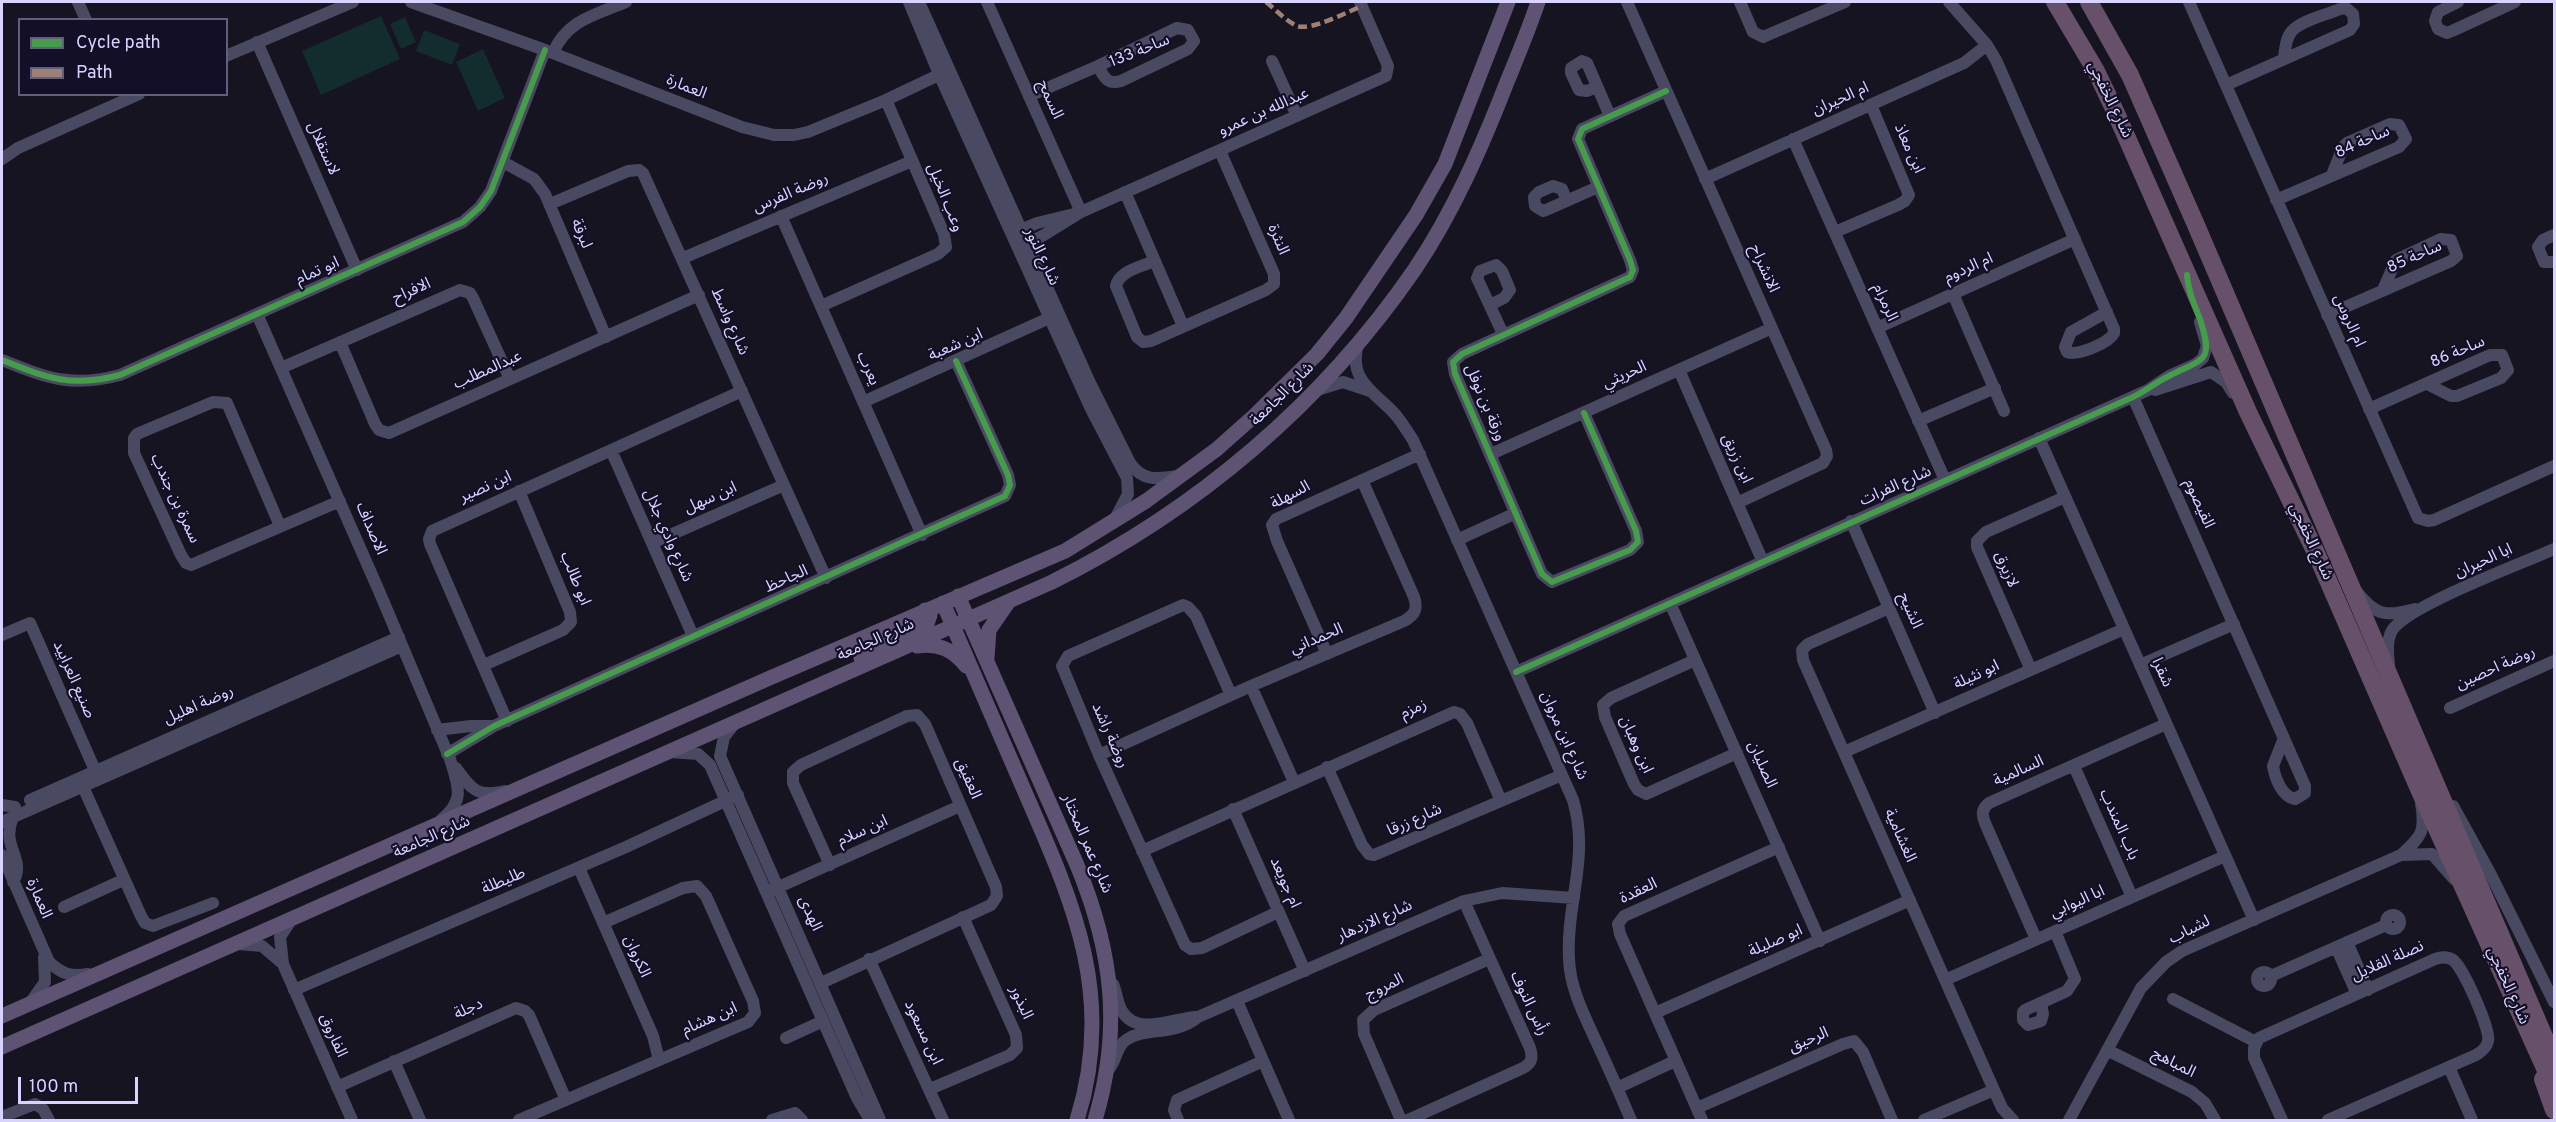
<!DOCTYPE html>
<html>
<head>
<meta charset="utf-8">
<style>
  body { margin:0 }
  #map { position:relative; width:2556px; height:1122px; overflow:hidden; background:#161421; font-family:Overpass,sans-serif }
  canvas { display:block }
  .frame { position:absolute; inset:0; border:3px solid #d9d4ff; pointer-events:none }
  .legend { position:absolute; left:18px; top:18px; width:210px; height:78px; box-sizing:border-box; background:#130f26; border:2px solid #625e7d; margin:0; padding:8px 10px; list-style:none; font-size:18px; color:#d9d4ff }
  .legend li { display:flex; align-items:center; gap:12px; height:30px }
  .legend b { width:30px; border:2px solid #625e7d }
  .scale { position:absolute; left:18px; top:1077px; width:120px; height:27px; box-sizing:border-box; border:3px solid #d9d4ff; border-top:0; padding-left:8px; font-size:18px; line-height:21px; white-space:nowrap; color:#d9d4ff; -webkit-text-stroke:4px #130f26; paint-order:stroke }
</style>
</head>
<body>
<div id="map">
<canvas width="2556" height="1122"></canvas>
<div class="frame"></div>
<ul class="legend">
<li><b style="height:8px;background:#469c4c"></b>Cycle path</li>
<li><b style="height:8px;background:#9e8076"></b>Path</li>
</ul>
<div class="scale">100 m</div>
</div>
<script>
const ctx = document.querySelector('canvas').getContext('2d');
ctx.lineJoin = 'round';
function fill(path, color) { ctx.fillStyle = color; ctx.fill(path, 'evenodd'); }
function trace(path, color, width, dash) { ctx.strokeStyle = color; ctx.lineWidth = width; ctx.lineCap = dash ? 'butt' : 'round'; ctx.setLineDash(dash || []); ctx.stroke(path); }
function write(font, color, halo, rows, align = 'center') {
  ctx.font = font + ' Overpass,"Noto Sans Arabic",sans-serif'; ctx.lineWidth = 4.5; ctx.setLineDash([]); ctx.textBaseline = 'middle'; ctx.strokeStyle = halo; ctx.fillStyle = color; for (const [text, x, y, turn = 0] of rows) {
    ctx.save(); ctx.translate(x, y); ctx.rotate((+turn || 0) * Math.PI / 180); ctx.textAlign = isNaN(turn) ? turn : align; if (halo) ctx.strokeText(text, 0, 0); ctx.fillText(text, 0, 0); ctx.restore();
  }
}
fill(new Path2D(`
  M381,16L400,59L321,95L302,51Z
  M405,17L416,42L401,49L390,24Z
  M424,30L460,44L452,65L416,51Z
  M483,49L505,98L478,111L456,62Z`), '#132c2d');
trace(new Path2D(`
  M78,2L86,20
  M411,2L545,50L742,127L774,135H794L808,132L886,100L949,70
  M909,2L939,74L1091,409L1127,478L1128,494L1115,519
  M919,2L1090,383L1130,463C1143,482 1158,479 1178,476
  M987,2L1081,212
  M1627,2L1826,450L1827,456L1823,463L1737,503
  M1740,2L1753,32L1763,37L1845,2
  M1949,2L1987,45L1996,60L2114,329V333C2109,343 2078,356 2067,352L2065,347L2071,332L2107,312
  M2189,2L2418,518L2428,521L2434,520L2554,466
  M2458,2L2438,12L2435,21L2438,29L2447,33L2452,31L2515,2
  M1177,28L1188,30L1194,41L1188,49L1121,81C1107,85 1104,77 1098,66Z
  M257,42L357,270
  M553,53C567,20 595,15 626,2
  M226,56L353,2
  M1272,61L1297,116
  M2226,85L2350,30L2354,24L2353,14L2346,8L2340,9C2326,15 2302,20 2292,31C2286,37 2285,49 2284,58
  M1597,87L1587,91L1579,90L1571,73V68L1582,61L1587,63L1610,116
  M1029,96L1098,66
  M1793,139L1945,480
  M2,159L18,148L139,94
  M503,162L534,179L545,194L606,337
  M1705,179L1964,63L1987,45
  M1125,192L1183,326
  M2276,200L2399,147L2406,139L2399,125L2390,124L2347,143L2343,147L2332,175
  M1567,201L1562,189L1553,186L1539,192L1534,197L1535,206L1543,211L1546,210L1598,187
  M550,204L628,171L639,170L643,173L826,578
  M781,216L922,535
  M1835,232L1898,205L1905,201L1909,195L1871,105
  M1013,233L1037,223L1074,214
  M2554,235L2543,240L2538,247L2544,262H2554
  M1021,247L1044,235L1081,212L1386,76L1388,66L1360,2
  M683,258L912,161
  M1155,261C1142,266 1119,271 1116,286L1137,337L1143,342L1151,341L1266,290L1274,284V274L1220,151
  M1953,294L2004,411
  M1490,305L1504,298L1510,290L1502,271L1496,265L1480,271L1477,278L1503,334
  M821,306L938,254L946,247L944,234L886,100
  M257,314L379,591L450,759C458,786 466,800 441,820
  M2327,315L2451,261L2457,256L2451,240L2441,239L2396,260L2383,290
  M1877,328L2075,239
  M340,342L375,424L379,430L389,433L699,295
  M1358,344C1348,380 1373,391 1394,413C1402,422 1407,431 1413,440L1573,800C1590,858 1566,902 1569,959C1570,988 1584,1015 1596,1041C1608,1067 1620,1094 1631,1120
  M2,360C47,378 71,388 120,375L463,222L480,207L491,191L545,50
  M281,368L460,290L470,293L473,298L510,379
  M1679,370L1763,562
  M1317,390L1343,382L1370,391
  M2155,390L2211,372L2226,382L2233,393
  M2133,397L2305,786V793L2295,799C2282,797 2275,778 2273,766L2284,738
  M863,402L1056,315
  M2369,409L2490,355H2502L2508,370L2501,378L2457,396H2451L2427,384
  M1584,413L1636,531L1638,542L1630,550L1552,582L1542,574L1455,374L1453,362L1462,354L1630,277L1633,270L1630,260L1578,139L1582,129L1666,91
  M1918,421L1995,388
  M2039,438L2254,920
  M611,450L693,636
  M1491,454L1772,328
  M1851,521L1935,713
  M280,526L227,403L213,402L137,434L134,438V453L181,555L186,563L191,565L340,501
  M1457,540L1516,513
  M652,543L784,485
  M2357,592C2376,616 2386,617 2415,609
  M1670,603L1820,941
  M1889,608L1808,644L1802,650L1803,660L1994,1090L2002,1108L2013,1120
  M2,635L30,623L98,777
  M1327,654L1277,541L1272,525L1276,519L1283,516L1420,454
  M1695,660L1611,698L1603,705L1605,717L1634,784L1638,790L1646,794L1737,753
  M484,665L563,630L571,622L570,612L519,491
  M2140,665L2234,624
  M2389,665C2388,654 2386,639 2393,629C2412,604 2521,564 2554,549
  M2031,670L1977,547V541L1986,532L2065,497
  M1516,672L2148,390L2169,376L2196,364L2203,358L2207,346L2200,322
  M1251,686L1294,782
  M1231,695L1196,616L1188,607L1183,605L1068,656L1062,666L1099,755L1185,945L1191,949L1202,948L1278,912
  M2450,708L2554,661
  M507,721L430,544L429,539L432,531L742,391
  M735,723L724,737L720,756L880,1120
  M437,730L471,726H492
  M670,752L698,754L710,765L857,1098L870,1120
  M1844,752L2124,629
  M447,754L494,726L1005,496L1010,485L1008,475L956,361
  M1099,755L1251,686L1404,621C1415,615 1418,609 1414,597L1362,480
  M2074,766L2132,897
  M1327,767L1362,845L1369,854L1374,855L1562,775
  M456,768C471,789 477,798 505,791
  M80,780L141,916L145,923L153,926L213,903
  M30,800L399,637
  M2,805L15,807
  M2453,806L2490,873L2554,1002
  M1233,809L1305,971
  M2,822L402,646
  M1142,851L1454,712L1460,714L1467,723L1501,801
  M2,855L49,962C62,974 71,977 88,974
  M2401,855L2432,854L2454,879
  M579,868L653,1036L659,1060
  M13,882C27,858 0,848 13,817
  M772,890L960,806
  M64,907L123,880
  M2386 922a7 7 0 1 1 14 0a7 7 0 1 1-14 0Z
  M292,919L280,937L283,964L352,1120
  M2036,939L1985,823C1982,815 1981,809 1989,803L2166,724
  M2347,942L2368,990
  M238,944L262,946L282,963
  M2336,947L2357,994
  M869,959L943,1120
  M2257 979a7 7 0 1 1 14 0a7 7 0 1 1-14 0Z
  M2271,976L2386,925
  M1945,980L2225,856
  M821,983L991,905L997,896L996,887L925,724L917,715L907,716L801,765L793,772V783L830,865
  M1113,984C1117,993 1117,1003 1122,1011C1137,1037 1174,1018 1196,1017
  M294,990L626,847L738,795
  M2173,999L2256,1042
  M1237,1001L1289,1120
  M30,1003L45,982L44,957
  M2041,1003L2043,1014L2041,1021L2028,1025L2023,1020V1012L2025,1010L2067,991L2075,979L2055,931
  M1655,1013L1910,900
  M786,1038L823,1021
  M2107,1050L2192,1092L2205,1103L2215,1120
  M394,1061L420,1120
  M2449,1067L2472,1120
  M1107,1071C1117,1063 1115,1047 1126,1040C1147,1026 1173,1037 1198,1017L1464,901L1502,893L1574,898
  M337,1087L516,1008L525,1011L529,1015L566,1100
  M1617,1088L1675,1061
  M930,1089L1010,1055L1017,1048L1016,1035L963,917
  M1697,1108L1843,1044L1854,1041L1863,1052L1892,1120
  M2,1117L35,1104L43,1109L49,1120
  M519,1120L748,1022L755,1013L753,1001L706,896L697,886L683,888L603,923
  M772,1120L795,1113L802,1120
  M1178,1120L1174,1110L1177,1100L1263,1061
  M1401,1120L1364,1034L1363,1020L1374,1010L1489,959
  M1408,1120L1523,1068C1532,1063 1533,1058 1530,1048L1464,901
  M1702,1120L1620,934L1618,924L1624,916L1779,847
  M1924,1120L1994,1090
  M2069,1120L2141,988L2166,962L2182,951L2401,855C2421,837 2426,832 2421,803
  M2282,1120L2254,1058V1048L2259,1038L2435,959C2441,957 2447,956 2453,960C2463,967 2491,1030 2488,1041C2487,1048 2481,1052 2476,1055L2328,1120`), '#4a4962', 12);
trace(new Path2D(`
  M958,596L1077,865C1113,952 1122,1030 1095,1120
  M943,603C969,663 995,723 1021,783C1071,898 1117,993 1077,1120
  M917,646C938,643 953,649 966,666
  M861,658L927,624L930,615L925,610
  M987,658L989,630L1007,604
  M2,1016L772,677L1065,551L1146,501L1217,449L1254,416L1317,354L1346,318L1416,215L1445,164L1508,2
  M2,1047L1052,582C1197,510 1323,403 1415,269C1454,211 1482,146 1507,82C1518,55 1529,29 1538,2`), '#5e5373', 15);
trace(new Path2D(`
  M2055,2L2096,71L2115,111L2248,412L2317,555L2419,789L2554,1088
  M2089,2L2130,75L2196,225L2554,1060
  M2543,1079L2554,1110`), '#67516a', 18);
trace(new Path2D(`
  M1266,2C1275,9 1286,21 1297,26C1311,31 1347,12 1362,6`), '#9e8076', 4.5, [9, 4.5]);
trace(new Path2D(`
  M2,360C47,378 71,388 120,375L463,222L480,207L491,191L545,50
  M1584,413L1636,531L1638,542L1630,550L1552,582L1542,574L1455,374L1453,362L1462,354L1630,277L1633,270L1630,260L1578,139L1582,129L1666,91
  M1516,672L2133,397C2146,391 2156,382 2169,376C2204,358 2214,363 2200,319C2194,304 2188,291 2187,275
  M447,754L494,726L1005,496L1010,485L1008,475L956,361`), '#469c4c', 6);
write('16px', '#d9d4ff', '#130f26', [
  ["ساحة 133",1140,52,-22],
  ["العمارة",686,88,22],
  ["السمح",1049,100,66],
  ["ام الحيران",1841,100,-24],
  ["شارع الخفجي",2109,100,64],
  ["عبدالله بن عمرو",1264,113,-24],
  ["ساحة 84",2363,143,-24],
  ["لاستقلال",322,149,66],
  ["ابن معاذ",1908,149,66],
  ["روضة الفرس",791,194,-23],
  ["وعب الخيل",944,198,68],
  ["لبرقة",580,234,67],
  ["النثرة",1277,240,67],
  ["شارع النور",1041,257,65],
  ["ساحة 85",2415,258,-24],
  ["الانشراح",1763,269,66],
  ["ام الردوم",1969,269,-24],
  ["ابو تمام",318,272,-24],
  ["الافراح",412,292,-24],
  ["الرمرام",1884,303,66],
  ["ام الروس",2348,321,66],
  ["شارع واسط",729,322,66],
  ["ابن شعبة",956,346,-24],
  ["ساحة 86",2458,353,-23],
  ["يعرب",867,369,66],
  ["عبدالمطلب",488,371,-24],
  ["الحريثي",1625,376,-24],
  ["شارع الجامعة",1283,395,-45],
  ["ورقة بن نوفل",1484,403,67],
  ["ابن زريق",1736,459,66],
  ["شارع الفرات",1896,487,-24],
  ["ابن نصير",486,488,-24],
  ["السهلة",1291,496,-28],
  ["سمرة بن جندب",174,499,65],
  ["ابن سهل",711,499,-24],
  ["القيصوم",2198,504,66],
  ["الاصداف",370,529,67],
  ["شارع وادي جلال",667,536,66],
  ["شارع الخفجي",2310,542,65],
  ["ابا الحيران",2484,562,-24],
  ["لازيرق",2005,570,66],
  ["ابو طالب",574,579,68],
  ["الجاحظ",787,580,-24],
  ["الشيح",1909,611,66],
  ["الحمداني",1317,640,-23],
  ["شارع الجامعة",876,641,-24],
  ["روضة احصين",2496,669,-24],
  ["شقرا",2161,673,66],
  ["ابو نثيلة",1977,676,-25],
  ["صنيع العرابيد",73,680,66],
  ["روضة اهليل",199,706,-24],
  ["زمزم",1414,710,-24],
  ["روضة راشد",1109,736,66],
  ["شارع ابن مروان",1563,736,66],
  ["ابن وهبان",1635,745,66],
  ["الصليان",1761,765,66],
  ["السالمية",2019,772,-24],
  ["العقيق",967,779,67],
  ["شارع زرقا",1415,821,-24],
  ["باب المندب",2118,825,66],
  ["ابن سلام",863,832,-24],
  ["الغشامية",1899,836,66],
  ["شارع الجامعة",432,838,-24],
  ["شارع عمر المختار",1086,844,67],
  ["طليطلة",504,882,-23],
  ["ام جويعد",1284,883,66],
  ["العقدة",1639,892,-25],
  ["العمارة",38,899,67],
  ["ابا اليوابي",2078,903,-24],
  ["الهدى",809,914,66],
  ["شارع الازدهار",1375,922,-24],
  ["لشباب",2190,931,-26],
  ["ابو صليلة",1776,942,-24],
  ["الكروان",636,957,66],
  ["نصلة القلايل",2388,962,-24],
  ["شارع الخفجي",2507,986,66],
  ["المروج",1385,988,-26],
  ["البذور",1020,1003,66],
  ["رأس النوف",1528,1004,65],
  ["دجلة",469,1010,-24],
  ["ابن هشام",710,1020,-24],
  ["ابن مسعود",922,1033,65],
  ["الفاروق",332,1036,66],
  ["الرحيق",1809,1041,-23],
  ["المباهج",2173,1064,27]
]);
</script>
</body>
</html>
